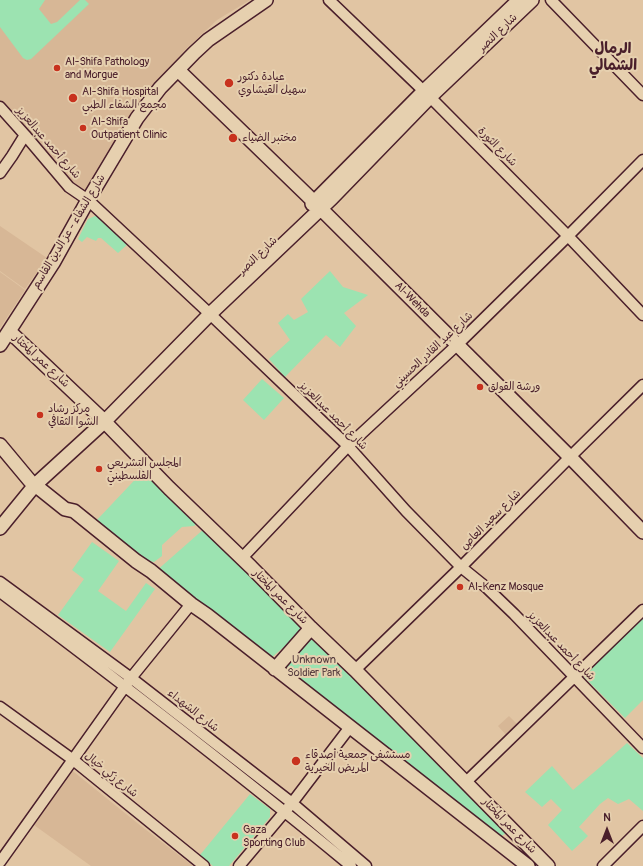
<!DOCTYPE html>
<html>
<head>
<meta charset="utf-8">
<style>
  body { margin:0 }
  #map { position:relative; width:643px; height:866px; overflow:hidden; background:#e1c5a3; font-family:Pangolin,sans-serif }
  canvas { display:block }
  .north { position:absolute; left:587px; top:810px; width:40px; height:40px; -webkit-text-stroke:3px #e6d0af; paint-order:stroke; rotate:0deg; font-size:11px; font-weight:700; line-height:16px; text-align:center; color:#4a1f2b }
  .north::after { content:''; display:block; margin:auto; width:14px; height:18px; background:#4a1f2b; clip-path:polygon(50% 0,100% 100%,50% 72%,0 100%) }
</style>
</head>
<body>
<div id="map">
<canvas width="643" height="866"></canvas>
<div class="north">N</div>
</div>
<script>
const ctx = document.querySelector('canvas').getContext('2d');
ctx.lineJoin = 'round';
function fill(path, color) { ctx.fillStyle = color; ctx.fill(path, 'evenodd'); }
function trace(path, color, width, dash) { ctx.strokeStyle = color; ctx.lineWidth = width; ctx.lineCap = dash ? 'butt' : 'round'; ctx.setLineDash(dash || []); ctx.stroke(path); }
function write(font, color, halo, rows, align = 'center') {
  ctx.font = font + ' Pangolin,"Playpen Sans Arabic",sans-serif'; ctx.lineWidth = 4; ctx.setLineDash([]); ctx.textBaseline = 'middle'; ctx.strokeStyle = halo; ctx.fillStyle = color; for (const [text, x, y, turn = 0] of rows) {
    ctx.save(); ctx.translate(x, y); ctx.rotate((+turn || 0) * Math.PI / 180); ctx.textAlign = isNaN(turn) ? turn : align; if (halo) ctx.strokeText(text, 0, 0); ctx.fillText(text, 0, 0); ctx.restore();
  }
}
fill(new Path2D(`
  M0,0H250L217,20L185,50L157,83L88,190L83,192L76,190L0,103Z
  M0,226L47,258L25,289L0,271Z
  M0,272L25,290L0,328Z
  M509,716L518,725L507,736L498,726Z
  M69,768L141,826L193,866H91L27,820Z`), '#d7b796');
fill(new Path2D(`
  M0,0H45L39,9L51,24L57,22L80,0H85L89,4L31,59L27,60L23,58L0,27Z
  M95,216H98L129,243L118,253L101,238H98L96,241L87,237L82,242L78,239L88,219Z
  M330,271L343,287L368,295L344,313L356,326L340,347L326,335L285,377L269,359L290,340L278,323L288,314L294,320L308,312L301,299Z
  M262,379L284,398L264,420L243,400Z
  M146,468L199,521L194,526L182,527L162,545V556L154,562L146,560L95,522Z
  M205,528L306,628L271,658L155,572Z
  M92,542L119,561L98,591L126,611L146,583L155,589L110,652L58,615L84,579L72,570Z
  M643,617V700L625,718L582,675Z
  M311,632L507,828L506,833L500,837L279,668Z
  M627,743L643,758V811L629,799L618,804L608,798L600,804L579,827L588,836L572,851L548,825L562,810L551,799L542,807L525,792L552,766L573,790L599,768Z
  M250,794L270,809V817L229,866H213L200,855Z`), '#9ce3b1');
const minor = new Path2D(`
  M329,0L430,97L568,236L643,315
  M551,0L643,95
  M0,107L25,135L69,187L88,200L210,314L348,446L406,511L461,567L487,588L514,614L643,748
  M0,173L12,156L25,135
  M242,558L348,446L457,345L568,236L643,160
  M0,582L131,678L292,803L366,866
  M0,592C119,681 236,771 351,866
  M355,670L461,567L570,457L643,385
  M0,707L72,759L204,866
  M466,782L643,610
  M0,862L131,678L191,604
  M239,866L292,803L350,727
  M603,866L643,826`);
const major = new Path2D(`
  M178,70L307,195L570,457L643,532
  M312,204L424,91L519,0
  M9,331L100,417L169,488L251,567L311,628L355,670L548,866
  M0,345L53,263L88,200L137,118L160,88L194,53L208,40L266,0
  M0,445L30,481L65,509L74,511L136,561L151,571L191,604L207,615L528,866
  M0,528L35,485L104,422L210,314L332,198L430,97L532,0
  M275,669L311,628`);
trace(minor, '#4a1f2b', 13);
trace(major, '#4a1f2b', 16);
trace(minor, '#e6d0af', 10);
trace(major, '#e6d0af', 13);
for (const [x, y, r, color] of [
  [57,68,4,"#c8321e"],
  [229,83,5,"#c8321e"],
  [73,98,5,"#c8321e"],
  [83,128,4,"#c8321e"],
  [233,138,5,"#c8321e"],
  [480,387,4,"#c8321e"],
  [40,415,4,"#c8321e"],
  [99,469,4,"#c8321e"],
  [460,587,4,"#c8321e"],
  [296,761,5,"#c8321e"],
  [235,836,4,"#c8321e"]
]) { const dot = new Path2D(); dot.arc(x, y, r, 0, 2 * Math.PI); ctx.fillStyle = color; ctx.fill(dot); trace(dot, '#e6d0af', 1.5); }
write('11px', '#4a1f2b', '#e6d0af', [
  ["شارع النصر",498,33,-44],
  ["شارع أحمد عبدالعزيز",48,143,49],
  ["شارع الثورة",497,147,45],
  ["شارع الشفاء - عز الدين القاسم",69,232,-59],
  ["شارع النصر",258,256,-44],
  ["Al-Wehda",412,300,45],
  ["شارع عبد القادر الحسيني",433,350,-43],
  ["شارع عمر المختار",41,361,43],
  ["شارع أحمد عبدالعزيز",333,416,45],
  ["شارع سعيد العاص",491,520,-45],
  ["شارع عمر المختار",280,597,45],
  ["شارع أحمد عبدالعزيز",561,646,46],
  ["شارع الشهداء",193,711,38],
  ["شارع زكي خيال",111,775,39],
  ["شارع عمر المختار",509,826,46]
]);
write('11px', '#4a1f2b', '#e6d0af', [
  ["Al-Shifa Pathology",65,62],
  ["and Morgue",65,75],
  ["عيادة دكتور",238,77],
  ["سهيل القيشاوي",238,90],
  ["Al-Shifa Hospital",82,92],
  ["مجمع الشفاء الطبي",82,105],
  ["Al-Shifa",91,122],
  ["Outpatient Clinic",91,135],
  ["مختبر الضياء",242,138],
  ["ورشة القولق",488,387],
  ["مركز رشاد",48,409],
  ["الشوا الثقافي",48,422],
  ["المجلس التشريعي",107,463],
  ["الفلسطيني",107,476],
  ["Al-Kenz Mosque",468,587],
  ["مستشفى جمعية أصدقاء",305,755],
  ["المريض الخيرية",305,768],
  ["Gaza",243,830],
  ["Sporting Club",243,843]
], 'left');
write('11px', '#563c3f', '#e6d0af', [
  ["Unknown",314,660],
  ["Soldier Park",314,673]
]);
write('bold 15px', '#4a1f2b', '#e6d0af', [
  ["الرمال",613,49],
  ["الشمالي",613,66]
]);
</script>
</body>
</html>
